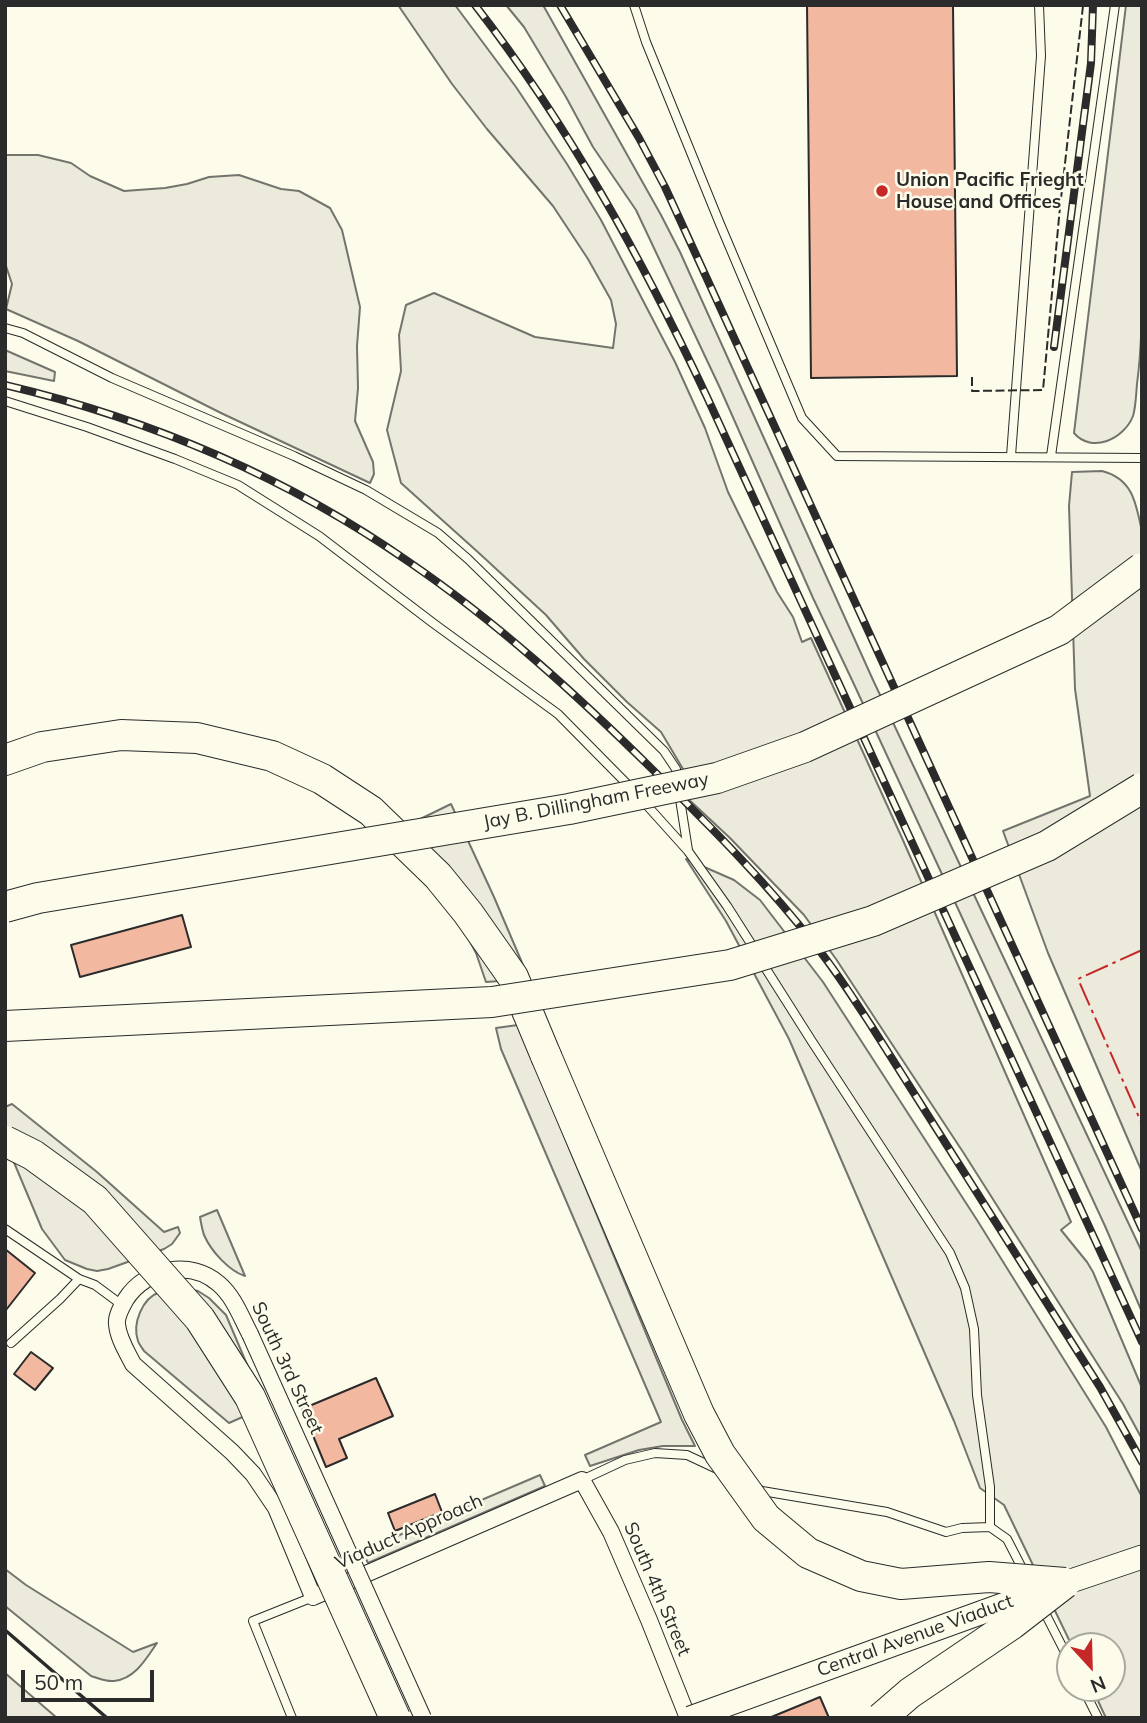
<!DOCTYPE html>
<html>
<head>
<meta charset="utf-8">
<style>
  body { margin:0 }
  #map { position:relative; width:1147px; height:1723px; overflow:hidden; background:#fdfbea; font-family:Mulish,sans-serif }
  canvas { display:block }
  .frame { position:absolute; inset:0; border:7px solid #2b2b2b; pointer-events:none }
  .north { position:absolute; left:1056px; top:1632px; width:70px; height:70px; box-sizing:border-box; background:#fdfbea; border:2px solid #a9a89e; border-radius:50%; rotate:158deg; font-size:19px; font-weight:700; line-height:28px; text-align:center; color:#2b2b2b }
  .north::after { content:''; display:block; margin:auto; width:24px; height:32px; background:#c62828; clip-path:polygon(50% 0,100% 100%,50% 72%,0 100%) }
  .scale { position:absolute; left:21px; top:1670px; width:133px; height:32px; box-sizing:border-box; border:4px solid #2b2b2b; border-top:0; padding-left:9px; font-size:21px; line-height:24px; white-space:nowrap; color:#2b2b2b; -webkit-text-stroke:5px #fdfbea; paint-order:stroke }
</style>
</head>
<body>
<div id="map">
<canvas width="1147" height="1723"></canvas>
<div class="frame"></div>
<div class="north">N</div>
<div class="scale">50 m</div>
</div>
<script>
const ctx = document.querySelector('canvas').getContext('2d');
ctx.lineJoin = 'round';
function fill(path, color) { ctx.fillStyle = color; ctx.fill(path, 'evenodd'); }
function trace(path, color, width, dash) { ctx.strokeStyle = color; ctx.lineWidth = width; ctx.lineCap = dash ? 'butt' : 'round'; ctx.setLineDash(dash || []); ctx.stroke(path); }
function write(font, color, halo, rows, align = 'center') {
  ctx.font = font + ' Mulish,sans-serif'; ctx.lineWidth = 5; ctx.setLineDash([]); ctx.textBaseline = 'middle'; ctx.strokeStyle = halo; ctx.fillStyle = color; for (const [text, x, y, turn = 0] of rows) {
    ctx.save(); ctx.translate(x, y); ctx.rotate((+turn || 0) * Math.PI / 180); ctx.textAlign = isNaN(turn) ? turn : align; if (halo) ctx.strokeText(text, 0, 0); ctx.fillText(text, 0, 0); ctx.restore();
  }
}
const green = new Path2D(`
  M398,5H455L516,87L567,164L601,220L675,362L705,428L728,492L777,592L793,617L802,642L811,638L902,838L1071,1222L1061,1230L1087,1262L1093,1272L1142,1388V1439L1123,1404L963,1152L836,959L804,915L730,838L685,796L683,769L661,732L627,702L584,659L546,615L480,554L401,483L387,430L401,371L399,335L406,305L434,293L535,337L613,348L616,324L611,300L588,259L553,206L487,129L452,84Z
  M506,5H543L661,215L680,252L873,680L1142,1252V1312L1105,1226L852,680L813,598L720,388L636,210L593,147L566,97L524,27Z
  M1126,5H1142C1142,94 1142,183 1142,272C1142,310 1142,346 1137,384C1136,394 1136,406 1133,416C1124,439 1092,454 1074,433Z
  M5,155H38L71,163L90,176L124,191L165,188L187,184L209,177L239,175L281,189L299,191L330,208L342,230L360,307L357,346L358,388L355,421L373,462L374,474L370,483L221,413L78,341L6,309L12,284L5,263Z
  M5,350L55,372L54,381L5,371Z
  M1102,471C1133,479 1136,503 1142,532V1172L1048,953L1003,831L1090,796L1075,689L1069,506L1072,472Z
  M451,804L494,897L529,979L486,982L476,953L408,825Z
  M686,859L734,880L760,900L823,982L977,1220L1106,1427L1142,1497V1718H1106L1092,1688H1112V1646H1072L1004,1505L980,1488L954,1421L789,1039L726,921Z
  M518,1025L682,1420L695,1446H663L639,1450L590,1466L585,1455L661,1422L501,1049L496,1028Z
  M12,1104L97,1172L164,1232L178,1227L180,1233L172,1244L164,1249L108,1269L97,1271L87,1269L65,1260L42,1229L5,1141V1107Z
  M217,1210L245,1276C229,1271 211,1251 204,1235C202,1229 201,1223 200,1217Z
  M182,1288L198,1291L209,1298L226,1315L265,1407L229,1423L144,1351C142,1348 139,1344 138,1341C132,1324 142,1298 160,1292C167,1290 175,1289 182,1288Z
  M540,1475L545,1486L368,1563L362,1551Z
  M5,1569L26,1585L133,1652L157,1643C146,1659 135,1679 114,1681C106,1682 98,1678 91,1676L5,1606Z
  M5,1673L57,1718H5Z`);
fill(green, '#ecebdb');
trace(green, '#74746e', 2);
const building = new Path2D(`
  M807,5H953L957,376L811,378Z
  M182,915L191,947L80,977L71,945Z
  M5,1249L35,1273L6,1310L5,1309Z
  M31,1352L53,1368L35,1390L14,1374Z
  M376,1378L393,1416L339,1439L347,1458L326,1467L302,1409Z
  M435,1494L442,1512L395,1531L388,1513Z
  M820,1697L829,1718H769Z`);
fill(building, '#f2b8a0');
trace(building, '#2b2b2b', 2);
const lane = new Path2D(`
  M634,5L646,42L720,224L802,418L837,456L1142,458
  M5,328L23,333L112,378L294,456L366,490L438,533L468,559L664,751L676,769L678,780
  M5,401L87,427L175,459L238,485L319,536L433,623L558,714L632,789
  M1011,456L1041,56L1039,5
  M1051,456L1115,5
  M679,793L688,850
  M643,801L688,851L727,906L755,950
  M761,961L811,1040L950,1253L965,1288L974,1329L977,1395L990,1487V1527
  M5,1229L79,1279L95,1285L122,1305
  M11,1343L60,1299L79,1279
  M582,1480L625,1460L655,1453L687,1455L719,1470
  M756,1488L762,1491L887,1512L946,1532L962,1528L990,1527L1007,1539L1024,1572
  M1043,1609L1070,1662
  M1083,1688L1098,1718
  M292,1718L253,1621L313,1597`);
const street = new Path2D(`
  M250,1334C241,1317 234,1297 219,1284C191,1259 146,1268 126,1299C122,1306 116,1316 117,1324C118,1338 127,1352 133,1364L232,1452L253,1474L276,1508L313,1597L582,1480L611,1532L649,1620L688,1718`);
const secondary = new Path2D(`
  M1065,1583L1142,1557`);
const highway = new Path2D(`
  M5,760L42,747L121,735L197,738L272,756L322,779L371,811L438,876L468,913L513,977L546,1056`);
trace(lane, '#2b2b2b', 10);
trace(street, '#2b2b2b', 18);
trace(secondary, '#2b2b2b', 25);
trace(highway, '#2b2b2b', 32);
trace(lane, '#fdfbea', 8);
trace(street, '#fdfbea', 16);
trace(secondary, '#fdfbea', 23);
trace(highway, '#fdfbea', 30);
const rail = new Path2D(`
  M475,5C569,126 642,259 707,397L1142,1342
  M560,5L639,138L665,187L1142,1229
  M1054,347L1091,63L1093,5
  M5,385C149,419 287,477 409,562C497,622 577,695 653,770C711,827 769,885 819,950C838,974 855,1001 872,1027L1100,1387L1142,1462`);
trace(rail, '#2b2b2b', 8);
trace(rail, '#fdfbea', 5, [16]);
const streetBridge = new Path2D(`
  M250,1334L423,1718`);
const secondaryBridge = new Path2D(`
  M690,1718L1052,1587`);
const highwayBridge = new Path2D(`
  M5,907L38,898L569,809L717,778L805,747L1059,630L1142,568
  M5,1026L492,1002L730,965L873,921L1047,846L1142,788
  M546,1056L699,1414L720,1454L766,1518L808,1553L861,1576L901,1584L989,1577L1065,1583
  M5,1141L33,1155L95,1200L200,1319L250,1397L395,1718
  M881,1718L910,1693L1012,1624L1065,1583`);
trace(streetBridge, '#2b2b2b', 18, []);
trace(secondaryBridge, '#2b2b2b', 25, []);
trace(highwayBridge, '#2b2b2b', 32, []);
trace(streetBridge, '#fdfbea', 16);
trace(secondaryBridge, '#fdfbea', 23);
trace(highwayBridge, '#fdfbea', 30);
trace(new Path2D(`
  M972,377V391L1043,390L1060,207L1083,6L1063,5`), '#2b2b2b', 2, [9, 3.5]);
trace(new Path2D(`
  M5,1630L107,1718`), '#2b2b2b', 3.5);
trace(new Path2D(`
  M1142,950L1078,979L1142,1124`), '#c62828', 2, [24, 5, 3.5, 5]);
for (const [x, y, r, color] of [
  [882,191,7,"#c62828"]
]) { const dot = new Path2D(); dot.arc(x, y, r, 0, 2 * Math.PI); ctx.fillStyle = color; ctx.fill(dot); trace(dot, '#fdfbea', 2.5); }
write('bold 19px', '#2b2b2b', '#fdfbea', [
  ["Union Pacific Frieght",896,180],
  ["House and Offices",896,202]
], 'left');
write('19px', '#2b2b2b', '#fdfbea', [
  ["Jay B. Dillingham Freeway",596,801,-11],
  ["South 3rd Street",287,1368,65],
  ["Viaduct Approach",409,1532,-24],
  ["South 4th Street",657,1589,67],
  ["Central Avenue Viaduct",915,1636,-20]
]);
</script>
</body>
</html>
